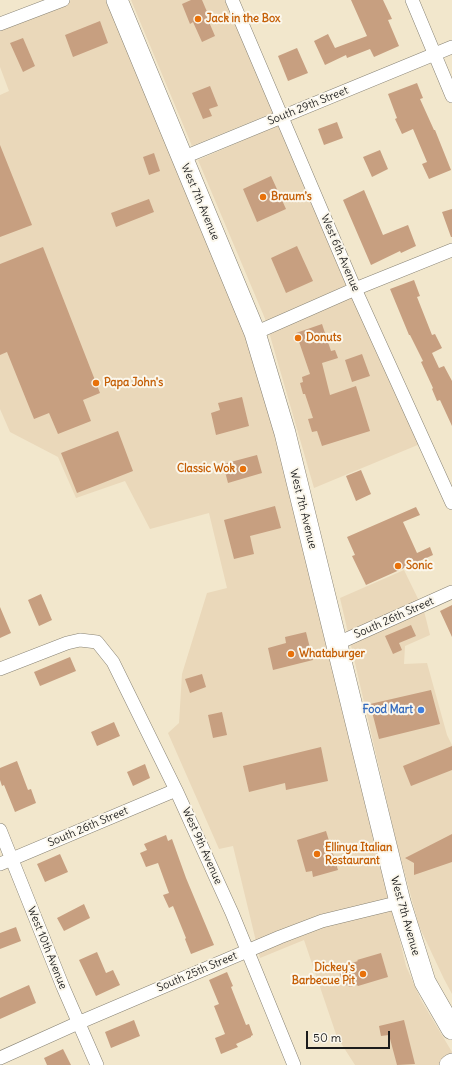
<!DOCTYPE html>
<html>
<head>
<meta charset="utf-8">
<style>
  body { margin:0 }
  #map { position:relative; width:452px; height:1065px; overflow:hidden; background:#f2e7cc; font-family:Delius,sans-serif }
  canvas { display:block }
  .scale { position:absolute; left:306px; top:1031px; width:84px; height:18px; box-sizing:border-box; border:2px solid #1c1c1c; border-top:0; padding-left:5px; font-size:12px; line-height:14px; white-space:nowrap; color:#1c1c1c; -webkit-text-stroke:3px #fbf7ec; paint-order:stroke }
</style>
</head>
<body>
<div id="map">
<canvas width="452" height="1065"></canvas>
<div class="scale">50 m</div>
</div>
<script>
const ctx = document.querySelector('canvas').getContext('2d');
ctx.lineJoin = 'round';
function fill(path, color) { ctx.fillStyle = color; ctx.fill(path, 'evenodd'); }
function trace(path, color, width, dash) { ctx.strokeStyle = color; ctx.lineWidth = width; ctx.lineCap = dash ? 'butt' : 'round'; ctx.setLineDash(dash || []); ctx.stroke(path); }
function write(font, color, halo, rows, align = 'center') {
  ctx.font = font + ' Delius,sans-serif'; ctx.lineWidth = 4; ctx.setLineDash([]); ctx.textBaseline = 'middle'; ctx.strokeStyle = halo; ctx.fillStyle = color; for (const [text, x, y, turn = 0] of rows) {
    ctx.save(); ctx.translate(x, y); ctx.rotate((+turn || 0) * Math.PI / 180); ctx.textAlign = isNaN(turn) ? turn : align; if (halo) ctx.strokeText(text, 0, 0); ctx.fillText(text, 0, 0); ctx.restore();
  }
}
fill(new Path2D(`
  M71,0H109L241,320L280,451L362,781L406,966L421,1000L452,1052V1054L440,1065H355L337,1037L304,940L260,958L233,846L219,849L168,733L179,723L182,674L207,593L227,588L209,513L150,529L125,481L76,498L58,457L10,432L0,409V95L9,91L0,67V26Z
  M131,0H225L275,112L192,146Z
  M281,124L349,284L266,321L198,160Z
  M348,299H356L420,444L314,488L269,332Z
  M404,570L424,611L430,635L405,646L404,664L427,663L447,735L452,745V994L444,979L419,926L396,841L340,598Z`), '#ead8ba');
fill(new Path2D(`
  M191,0H202L208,14L206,15L215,36L202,42L193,22L190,24L182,4Z
  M351,0H383L392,19L388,20L399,46L374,57L370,49L347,58L346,55L325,65L314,41L328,34L335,48L367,36Z
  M100,21L108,43L73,57L65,35Z
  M23,38L35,66L23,72L10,43Z
  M297,48L308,73L288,81L278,56Z
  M417,83L423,98L420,99L434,130H435L451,170L429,179L422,164L427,162L413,129L402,134L395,119L397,118L388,94Z
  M210,86L218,106L209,109L212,116L203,119L192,93Z
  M337,122L343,138L324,145L318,129Z
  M0,145L32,225L0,237Z
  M380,150L388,169L372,177L363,157Z
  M154,153L160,171L149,175L143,157Z
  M271,176L286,209L257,222L243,189Z
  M364,190L383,235L408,225L416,246L401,253L400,251L371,265L343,200Z
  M149,199L154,212L116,227L111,213Z
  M452,209V237H451L442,212Z
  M297,246L313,281L286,293L271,258Z
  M43,247L100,393L83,400L91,421L58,434L49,413L34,419L7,352L0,355V264Z
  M414,280L420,296L417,297L432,335L435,334L442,348L432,353L439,368L444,366L452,381V426L440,400L437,401L432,389L433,388L421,362L423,361L410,335H409L390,289Z
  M322,324L331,351L335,350L338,358L322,363L330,395L356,386L370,431L322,446L317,431L312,432L308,419L313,418L305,394H303L300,383L303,382L302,377L310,374L296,333Z
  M362,354L370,376L352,382L345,360Z
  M242,397L249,426L216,435L211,413L220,410L218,403Z
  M118,431L133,471L77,493L61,453Z
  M257,455L262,473L228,483L223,464Z
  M361,470L371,494L356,501L346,476Z
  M275,506L281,528L250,536L254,554L234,559L224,520Z
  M416,507L420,515L403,522L417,553L430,547L433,555L366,585L352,556L355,555L347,537Z
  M41,594L52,620L39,626L28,600Z
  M452,605V637L440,611Z
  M0,607L11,633L0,638Z
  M411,625L416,636L399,643L402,650L393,654L385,636Z
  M306,632L313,660L273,670L268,648L286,643L285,637Z
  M70,657L76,671L40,686L34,672Z
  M202,674L206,687L190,693L185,679Z
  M431,690L440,724L379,739L370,704Z
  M222,712L227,735L213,738L208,715Z
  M114,722L120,736L97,746L91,732Z
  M452,746V770L411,786L403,766Z
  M321,747L328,781L286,790L285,783L249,792L243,766Z
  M17,761L28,790L31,789L36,803L15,812L4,785L2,786L0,780V768Z
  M145,764L150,778L133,786L127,772Z
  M326,831L338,870L313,877L312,871L306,872L297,840Z
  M452,834V862L414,875V863L405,858Z
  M166,835L168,841L172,839L186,878L214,945L191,954L185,939L186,938L173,906L169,908L163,895L169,893L158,863L146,867L140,853L147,850L144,844Z
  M60,854L68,872L45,882L37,864Z
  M84,904L90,918L64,931L57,918Z
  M16,927L21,941L0,949V933Z
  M97,952L106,973L113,970L120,985L96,996L79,960Z
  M381,953L388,977L358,986L357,985L349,987L348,985L343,986L339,971L350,968L349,964L358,961L357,960Z
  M227,972L233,986L231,987L246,1025L249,1024L253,1035L251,1036V1037L236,1044L238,1047L221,1054L215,1038L225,1034L214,1006L219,1004L209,980Z
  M29,985L36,1003L0,1019V998Z
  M134,1020L140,1036L111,1048L105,1032Z
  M404,1020L415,1064L397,1065L389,1035L381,1036L379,1026Z
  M63,1049L71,1065H47L44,1058Z`), '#c79f80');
const street = new Path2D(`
  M232,0L355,289L452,503
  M412,0L452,96
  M0,24L63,0
  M182,158L452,47
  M255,333L355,289L452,250
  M336,644L452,592
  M0,669L67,643L80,640L97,642L113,662L176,790L232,913L294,1065
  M0,830L63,987L97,1065
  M0,864L176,790
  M0,1058L78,1023L280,937L322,921L400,902`);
const secondary = new Path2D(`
  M449,1065L452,1063`);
const primary = new Path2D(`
  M117,0L255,333L285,433L400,902L425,982L452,1029`);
trace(street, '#878274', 14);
trace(secondary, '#878274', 20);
trace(primary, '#878274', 22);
trace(street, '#fff', 13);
trace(secondary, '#fff', 19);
trace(primary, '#fff', 21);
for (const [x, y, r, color] of [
  [198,19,4,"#e8710a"],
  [263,197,4,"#e8710a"],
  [298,338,4,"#e8710a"],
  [96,383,4,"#e8710a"],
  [243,469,4,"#e8710a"],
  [398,566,4,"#e8710a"],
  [291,654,4,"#e8710a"],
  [421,710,4,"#3f7fe0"],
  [317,854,4,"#e8710a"],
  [363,974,4,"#e8710a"]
]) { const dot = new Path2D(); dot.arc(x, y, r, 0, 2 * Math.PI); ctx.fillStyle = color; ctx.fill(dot); trace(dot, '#fbf7ec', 1.5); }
write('bold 11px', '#c56008', '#fbf7ec', [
  ["Jack in the Box",206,19],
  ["Braum's",271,197],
  ["Donuts",306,338],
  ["Papa John's",104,383],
  ["Classic Wok",235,469,"right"],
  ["Sonic",406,566],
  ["Whataburger",299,654],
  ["Ellinya Italian",325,848],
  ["Restaurant",325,861],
  ["Dickey's",355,968,"right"],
  ["Barbecue Pit",355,981,"right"]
], 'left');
write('11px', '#1c1c1c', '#fbf7ec', [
  ["South 29th Street",308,106,-22],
  ["West 7th Avenue",200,202,67],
  ["West 6th Avenue",340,253,67],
  ["West 7th Avenue",303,509,76],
  ["South 26th Street",394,618,-24],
  ["South 26th Street",88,827,-23],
  ["West 9th Avenue",202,846,66],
  ["West 7th Avenue",405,916,74],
  ["West 10th Avenue",47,948,68],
  ["South 25th Street",197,972,-23]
]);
write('bold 11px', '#366cbe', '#fbf7ec', [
  ["Food Mart",413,710]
], 'right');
</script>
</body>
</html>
